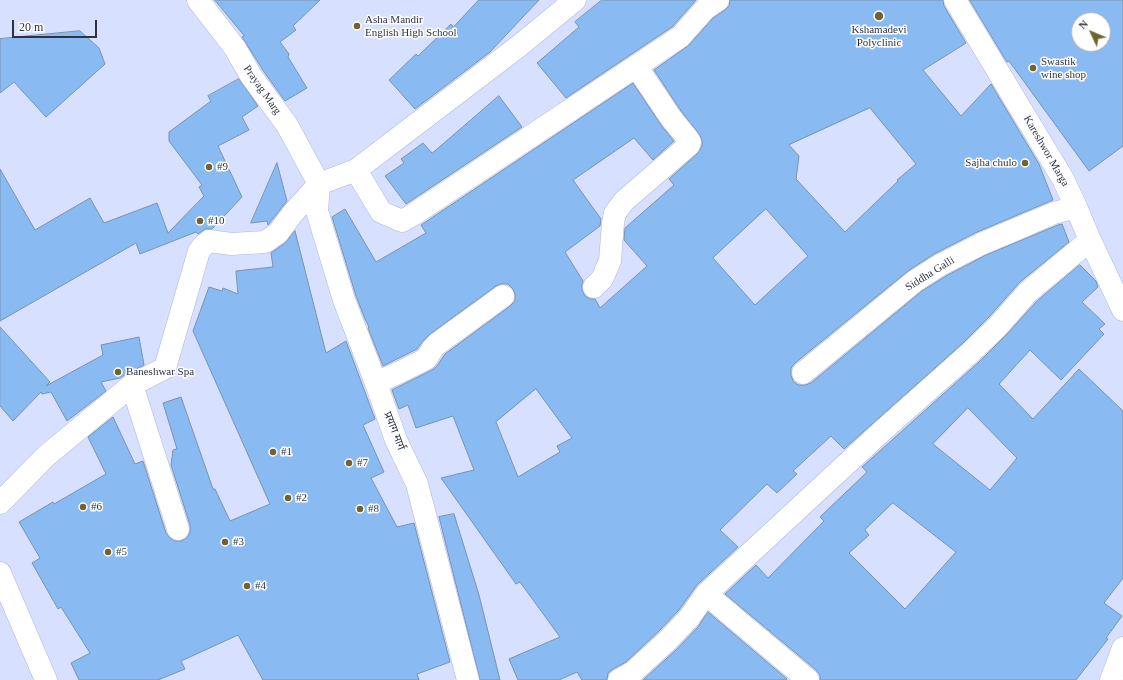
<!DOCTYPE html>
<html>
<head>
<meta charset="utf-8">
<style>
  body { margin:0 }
  #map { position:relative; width:1123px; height:680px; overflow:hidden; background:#d7e0fe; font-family:"Times New Roman",serif }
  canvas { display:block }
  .north { position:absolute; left:1071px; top:12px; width:40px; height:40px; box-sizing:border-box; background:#fff; border:1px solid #acadb3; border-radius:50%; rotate:314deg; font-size:11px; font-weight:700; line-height:16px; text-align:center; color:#2f3342 }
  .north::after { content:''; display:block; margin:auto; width:14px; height:18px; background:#726230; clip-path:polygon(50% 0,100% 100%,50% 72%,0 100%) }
  .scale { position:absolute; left:12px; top:20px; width:85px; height:18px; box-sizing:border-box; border:2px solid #2f3342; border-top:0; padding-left:5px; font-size:12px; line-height:14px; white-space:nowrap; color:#2f3342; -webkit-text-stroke:3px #fff; paint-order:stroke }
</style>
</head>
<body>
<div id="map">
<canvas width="1123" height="680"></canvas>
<div class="north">N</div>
<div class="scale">20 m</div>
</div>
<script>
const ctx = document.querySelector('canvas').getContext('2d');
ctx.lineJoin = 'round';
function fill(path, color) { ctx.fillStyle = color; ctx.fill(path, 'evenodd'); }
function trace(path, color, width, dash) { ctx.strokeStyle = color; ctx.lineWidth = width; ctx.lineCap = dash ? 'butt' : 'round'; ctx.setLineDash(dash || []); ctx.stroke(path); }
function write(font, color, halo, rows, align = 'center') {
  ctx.font = font + ' "Times New Roman","Noto Sans Devanagari",serif'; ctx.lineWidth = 3; ctx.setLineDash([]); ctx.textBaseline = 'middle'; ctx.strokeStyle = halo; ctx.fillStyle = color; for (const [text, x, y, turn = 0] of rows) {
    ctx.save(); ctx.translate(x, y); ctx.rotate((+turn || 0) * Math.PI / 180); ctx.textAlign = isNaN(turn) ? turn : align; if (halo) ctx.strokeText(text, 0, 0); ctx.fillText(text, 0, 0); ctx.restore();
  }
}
const building = new Path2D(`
  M215,0H320L293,26L296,30L280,42L289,54L288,57L307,88L285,101L262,69L261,67L242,37L244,36Z
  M479,0H539L490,52L415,109L389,80L416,54L418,56L451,24L453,27Z
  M602,0H696L672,27L566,98L537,63L579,27L575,22Z
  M730,0H943L944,6L966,43L923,70L961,116L991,84L1039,164L1053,200L975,233L934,254L908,271L795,363L791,368V375L793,381L798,385H805L811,383L922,291L946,276L986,255L1058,225L1062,224L1069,242L1020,282L989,317L963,343L844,449L831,436L793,471L797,474L777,493L767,484L720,530L738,547L697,585L679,610L659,631L626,662L613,669L608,673L607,680H582L577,672L559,680H518L509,659L560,637L520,582L516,584L441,478L474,470L453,416L416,428L408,405L399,409L392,390L432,370L437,366L445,354L510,306L515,301V294L513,289L508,284H501L496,286L430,334L423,341L417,349L383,366L368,328L369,327L365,319L356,296L332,217L345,209L376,262L426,233L421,225L633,83L661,125L674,141L653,160L634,138L573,180L601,219L600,226L565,252L583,281L582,284V290L585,296L590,299H595L600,308L647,266L624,240L625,228L674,185L669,179L697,154L702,146V141L700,135L681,111L654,70L689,45L713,18L725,10L729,6ZM870,108L916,164L897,180L898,181L845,232L796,179L799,156L789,145ZM766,209L808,256L755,305L713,258ZM536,389L572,438L557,446L560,452L518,477L496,422Z
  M970,0H1123V146L1089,171L1009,61L1007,62L1005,59ZM1079,20H1103V44H1079Z
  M80,31L99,48L105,64L46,117L14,82L0,93V39Z
  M239,79L258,106L242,117L249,130L218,146L242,197L212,229H205L198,234L196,232L140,254L136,243L0,321V169L35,230L90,198L104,223L157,203L168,233L204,196L199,187L202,185L169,141V132L211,101L208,96Z
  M499,96L522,127L406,204L385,176L404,163L401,159L423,143L432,153Z
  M277,163L287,201L268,225L267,221L251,223Z
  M295,231L326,353L346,341L375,419L363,425L384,472L371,478L397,527L414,523L450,662L417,674L419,680H263L238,635L181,661L185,669L158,680H79L71,663L90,653L61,607L58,609L32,563L40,558L19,522L53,502L54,504L106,474L88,437L113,417L135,464L143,461L166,533L170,538L176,541H181L187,538L190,532V525L171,465L173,450L177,449L163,403L181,397L213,489H215L230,521L270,504L193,331L209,287L222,291L223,288L238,294L236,271L273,267L271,253L285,243Z
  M1080,265L1096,281L1098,287L1082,302L1105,324L1099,329L1104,334L1061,380L1030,350L999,384L1033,419L1079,369L1123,411V578L1104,603L1122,616L1106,638L1108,639L1076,680H820V675L816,670L725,594L756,565L768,578L824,521L820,517L867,472L862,467L980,361L1007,334L1037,301ZM968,408L1017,458L990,490L933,444ZM893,503L956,552L905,609L849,553L869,535L865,530Z
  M0,327L50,382L46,386L103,355L101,345L139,337L144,365L126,374L120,378L101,382L106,391L67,421L51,392L42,394L41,392L13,421L0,406Z
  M454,514L479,595L500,680H480L439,517Z
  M708,612L787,679L786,680H643L677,649L698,627Z`);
fill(building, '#8abaf2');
trace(building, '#7892b0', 1);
const minor = new Path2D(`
  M198,0L235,48L251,76L287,125L319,184
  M955,0L1063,179L1076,207L1090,240L1123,310
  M356,170L381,212L402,221L414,214L680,37L705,9L718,0
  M319,184L317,211L344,300L376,383L396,440L417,484L468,680
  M594,287L602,279L610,261L613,223L615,213L624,201L689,145L690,142L688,139L671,118L636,66
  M803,373L915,281L940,265L981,244L1012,231L1054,213L1076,207
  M376,383L400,372L426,359L433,348L437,344L503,296
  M132,385L178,529
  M0,503L46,456L132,385L165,368L199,251L204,245L209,241L232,244L265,242L278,233L293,213L319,184L356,170L519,46L575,0
  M0,573L46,680
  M706,594L808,680
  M619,680L633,672L668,640L689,618L706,594L881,432L971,352L998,326L1028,292L1090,240
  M1111,680L1123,648`);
trace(minor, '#adb8dc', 23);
trace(minor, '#fff', 22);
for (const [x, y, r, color] of [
  [879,16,5,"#726230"],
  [357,26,4,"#726230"],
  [1033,68,4,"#726230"],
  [1025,163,4,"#726230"],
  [209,167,4,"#726230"],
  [200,221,4,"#726230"],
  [118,372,4,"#726230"],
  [273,452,4,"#726230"],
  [349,463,4,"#726230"],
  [288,498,4,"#726230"],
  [83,507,4,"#726230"],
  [360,509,4,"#726230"],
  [225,542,4,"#726230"],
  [108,552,4,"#726230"],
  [247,586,4,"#726230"]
]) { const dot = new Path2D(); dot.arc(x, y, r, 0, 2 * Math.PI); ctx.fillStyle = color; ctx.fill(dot); trace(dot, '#fff', 1.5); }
write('11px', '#2f3342', '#fff', [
  ["Asha Mandir",365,20],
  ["English High School",365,33],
  ["Kshamadevi",879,30,"center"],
  ["Polyclinic",879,43,"center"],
  ["Swastik",1041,62],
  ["wine shop",1041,75],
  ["Sajha chulo",1017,163,"right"],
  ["#9",217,167],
  ["#10",208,221],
  ["Baneshwar Spa",126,372],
  ["#1",281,452],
  ["#7",357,463],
  ["#2",296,498],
  ["#6",91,507],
  ["#8",368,509],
  ["#3",233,542],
  ["#5",116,552],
  ["#4",255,586]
], 'left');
write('11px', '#2f3342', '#fff', [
  ["Prayag Marg",262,90,55],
  ["Kareshwor Marga",1046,151,60],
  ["Siddha Galli",930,274,-32],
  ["प्रयाग मार्ग",394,431,69]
]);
</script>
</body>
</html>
